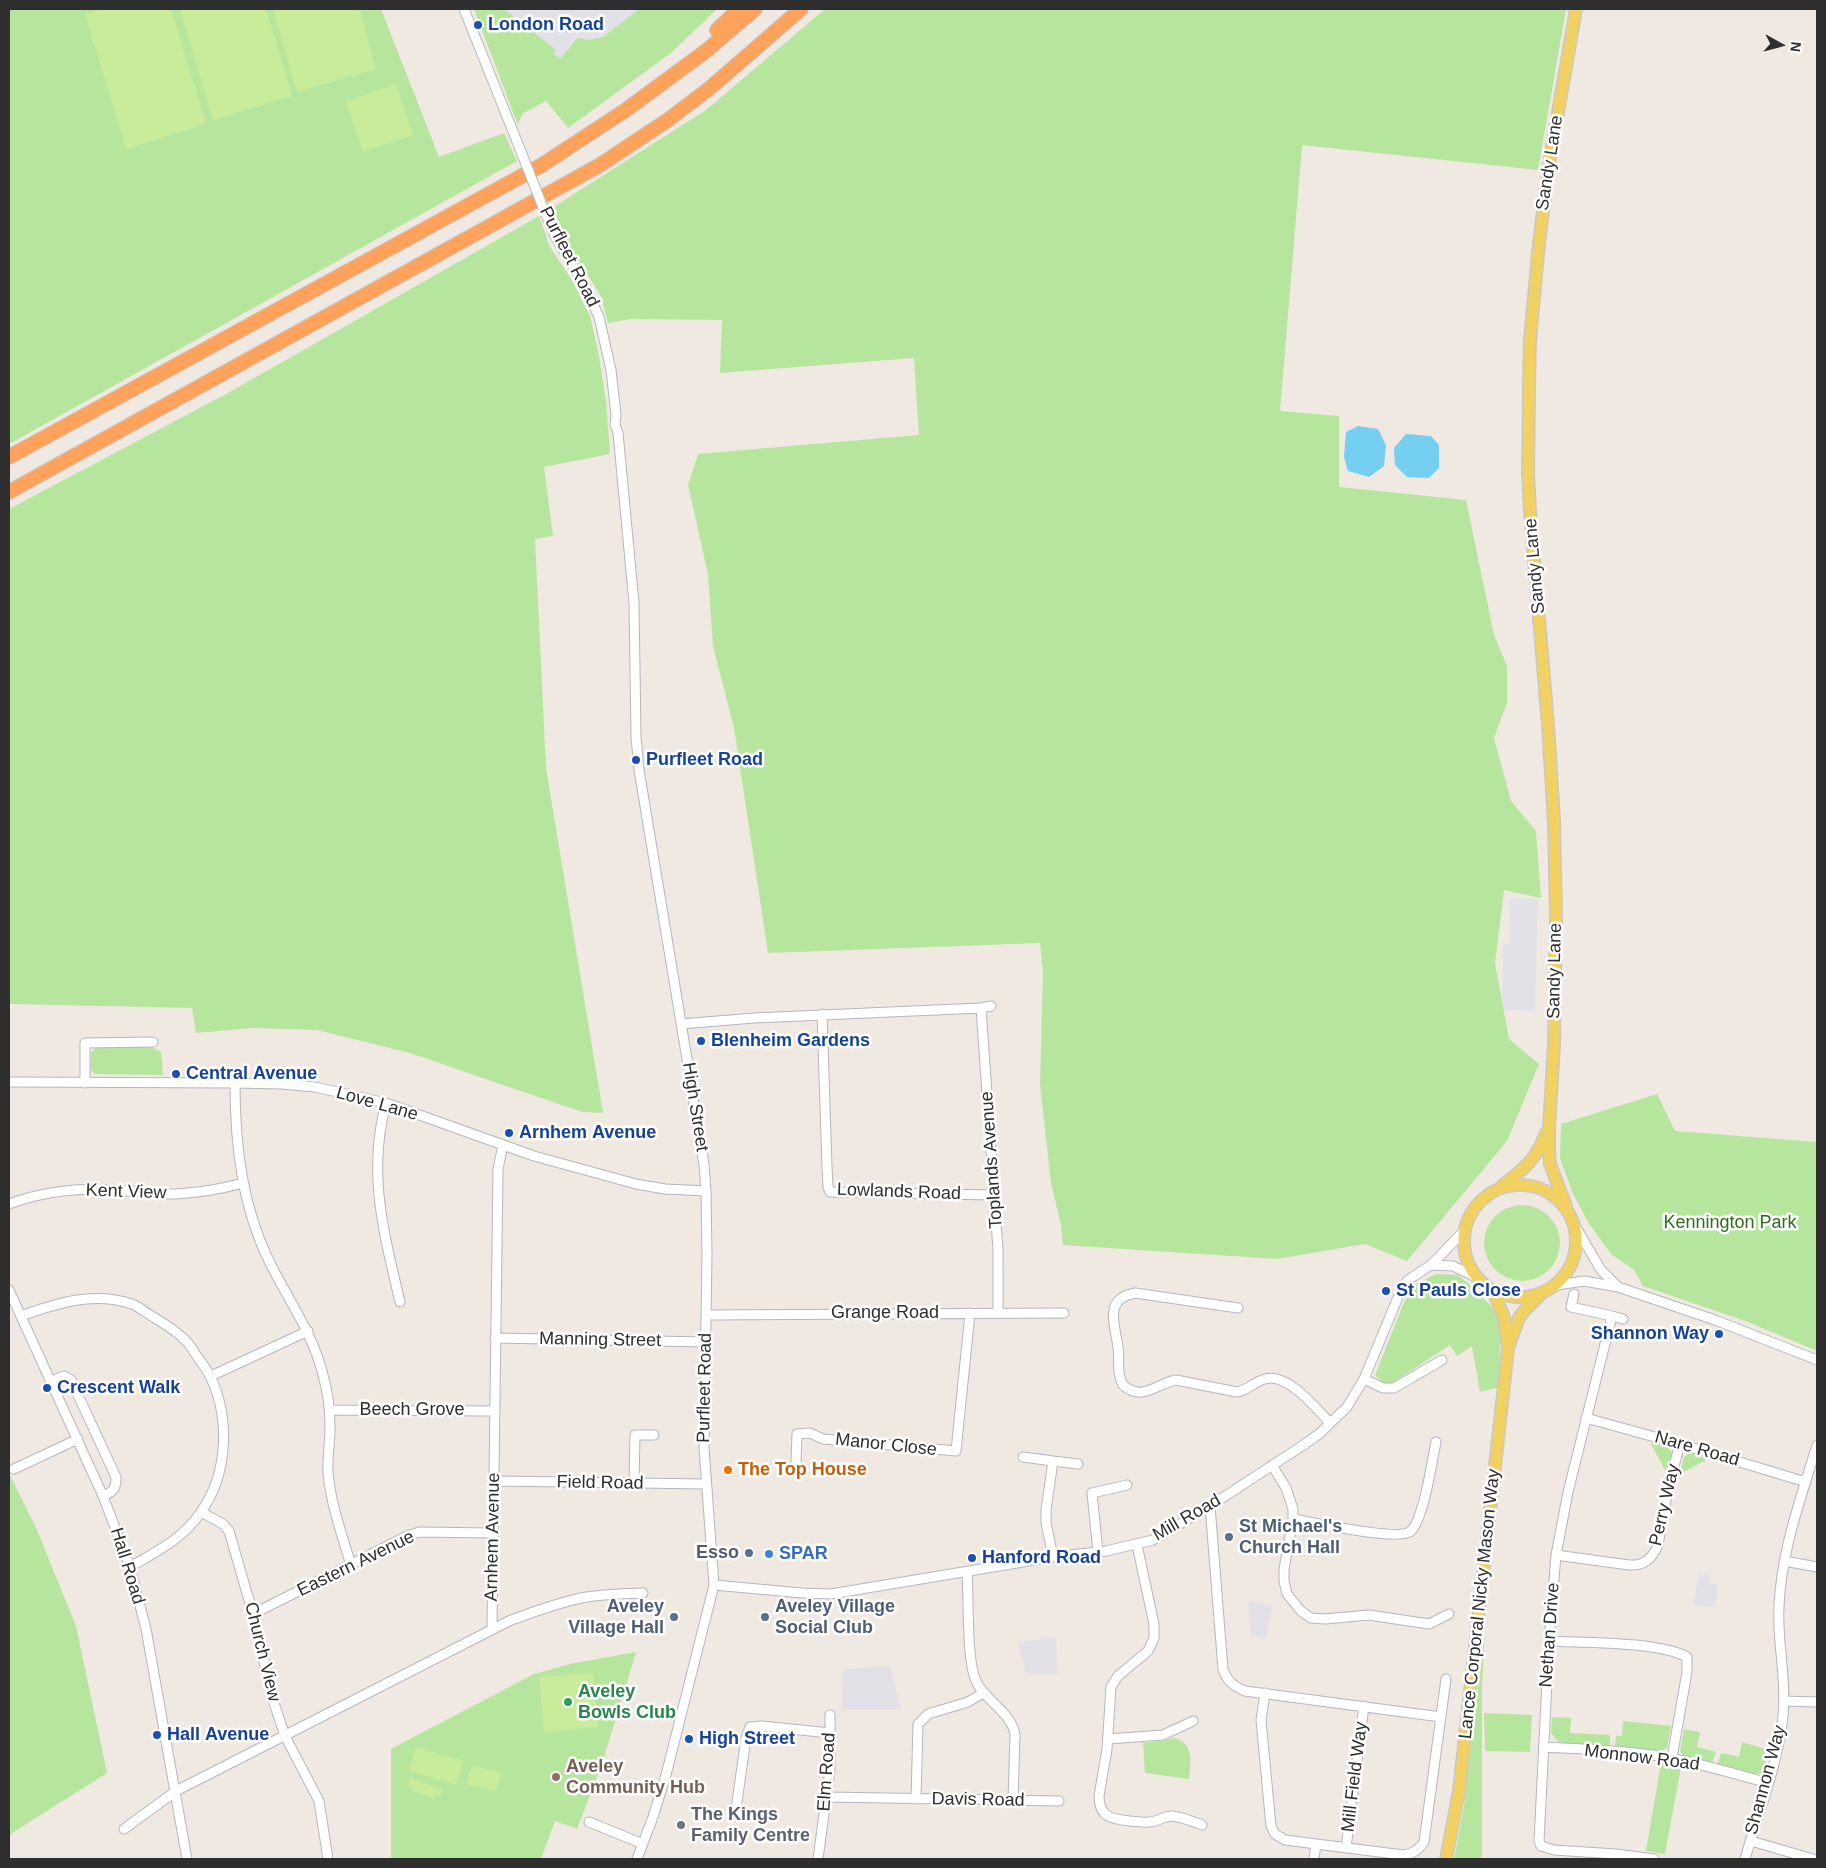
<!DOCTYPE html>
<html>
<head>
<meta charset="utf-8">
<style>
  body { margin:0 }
  #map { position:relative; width:1826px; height:1868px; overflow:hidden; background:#efe9e1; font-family:Arial,sans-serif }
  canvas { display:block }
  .frame { position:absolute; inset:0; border:10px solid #2e2e2e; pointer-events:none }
  .north { position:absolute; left:1756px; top:20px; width:50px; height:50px; -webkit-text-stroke:4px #fff; paint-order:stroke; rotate:97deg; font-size:14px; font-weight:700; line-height:20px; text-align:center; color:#2e2e2e }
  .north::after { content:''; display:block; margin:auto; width:18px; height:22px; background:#2e2e2e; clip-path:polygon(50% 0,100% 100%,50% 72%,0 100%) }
</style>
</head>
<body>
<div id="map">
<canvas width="1826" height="1868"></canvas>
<div class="frame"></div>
<div class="north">N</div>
</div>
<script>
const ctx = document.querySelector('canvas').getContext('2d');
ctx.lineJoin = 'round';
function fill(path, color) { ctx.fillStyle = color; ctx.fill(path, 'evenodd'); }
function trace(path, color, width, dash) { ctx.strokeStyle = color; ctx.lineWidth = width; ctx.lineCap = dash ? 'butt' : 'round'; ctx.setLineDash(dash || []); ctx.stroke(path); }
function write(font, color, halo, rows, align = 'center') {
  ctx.font = font + ' Arial,sans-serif'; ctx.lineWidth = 5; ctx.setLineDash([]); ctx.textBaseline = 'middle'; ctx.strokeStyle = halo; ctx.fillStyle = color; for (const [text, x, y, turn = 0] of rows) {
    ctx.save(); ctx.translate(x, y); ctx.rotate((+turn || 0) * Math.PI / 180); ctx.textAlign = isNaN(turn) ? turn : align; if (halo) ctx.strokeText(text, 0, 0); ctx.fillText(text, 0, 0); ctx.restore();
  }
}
fill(new Path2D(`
  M504,9H639L603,37L588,40L577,37L560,59L554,53L556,50Z
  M1510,898L1538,899L1535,1011L1502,1010L1503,943H1509Z
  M1699,1574L1710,1575L1709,1583L1717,1584L1716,1607L1693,1605Z
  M1248,1602L1272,1605L1266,1639L1251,1635Z
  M1047,1638H1056L1058,1674H1026L1018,1643Z
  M890,1666L901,1710H842L843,1669Z`), '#e3e1e8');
fill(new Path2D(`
  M9,9H381L439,157L504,133L517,161L9,444Z
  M474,9H504L556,50L554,53L560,59L578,37L588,40L603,37L639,9H717L671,53L568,128L546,101L522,114L518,125Z
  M825,9H1566L1538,170L1302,145L1280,411L1339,416V487L1466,500L1494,635L1507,666V703L1494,738L1511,801L1536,831L1541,898L1504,890L1495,963L1509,1039L1539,1064L1507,1141L1407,1261L1365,1244L1277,1259L1063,1245L1061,1225L1051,1183L1040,1084L1043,972L1040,943L768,953L734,728L713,646L708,574L688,485L698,454L919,435L914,358L720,373L722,320L631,319L608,323L601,296L563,236L552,208L706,110Z
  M539,216L550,247L573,282L590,316L599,356L606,401L610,454L544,467L553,536L535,539L546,768L603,1113L582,1112L410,1053L317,1030L253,1028L196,1033L192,1008L9,1004V509L228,393Z
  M142,1047L153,1048L161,1052L163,1075L99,1074H95L91,1070V1053L95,1048Z
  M1657,1094L1675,1131L1817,1142V1351L1748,1322L1643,1286L1634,1270L1611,1254L1590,1225L1573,1194L1560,1158L1561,1124Z
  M1484 1243a38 38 0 1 1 76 0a38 38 0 1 1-76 0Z
  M1436,1274L1458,1275L1476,1290L1498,1314L1500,1342L1499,1387L1480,1392L1472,1346L1457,1356L1450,1345L1391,1384H1384L1375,1375L1403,1305L1414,1285Z
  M1653,1442L1669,1447L1672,1453L1667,1470H1665L1651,1444Z
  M1689,1453L1706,1458V1460L1680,1474L1684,1457Z
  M9,1473L37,1530L76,1626L107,1773L9,1835Z
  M1485,1631L1482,1686V1859H1454L1464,1806Z
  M636,1652L602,1764L577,1829L555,1821L541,1859H391V1749L534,1674L570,1664Z
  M1484,1713L1532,1715L1530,1752L1485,1751Z
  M1552,1717L1571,1718L1570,1733L1610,1735V1745L1607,1747L1562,1745L1563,1742H1559L1551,1733Z
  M1623,1721L1671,1726L1667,1748L1659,1752L1617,1748L1615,1745L1616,1736H1622Z
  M1684,1729L1700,1732L1697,1747L1716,1752L1713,1761L1709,1763L1684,1756L1680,1751Z
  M1173,1738C1194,1741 1191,1762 1189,1779L1145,1773L1143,1743L1162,1741Z
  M1742,1742L1769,1750L1763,1772L1754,1775L1719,1766L1718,1764L1721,1753L1739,1757Z
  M1661,1763L1681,1767L1665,1854L1646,1851Z`), '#b6e59e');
fill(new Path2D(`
  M101,9H171L206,124L126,149L85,14Z
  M180,9H266L292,96L213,120Z
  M273,9H359L376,69L297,92Z
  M396,84L413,135L363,152L346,102Z
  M593,1673L598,1727L544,1732L539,1677Z
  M416,1747L463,1761L456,1785L409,1771Z
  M472,1765L501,1773L496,1792L467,1784Z
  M410,1778L443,1789L440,1797L436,1795L435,1799L412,1791L413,1788L408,1786Z`), '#c9ec9a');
fill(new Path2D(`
  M1358,426L1378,429L1386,445L1384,466L1369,477L1348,471L1344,457L1346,432Z
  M1406,434L1431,436L1439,445V468L1429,478L1407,477L1395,465L1394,448Z`), '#75cff0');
const minor = new Path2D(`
  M464,9L522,154
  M546,215L556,238L584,284L599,317L611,370L616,415L615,425L618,433L634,603L636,737L639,770L689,1071L693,1078L691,1086L704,1165L706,1191L707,1255L704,1448L714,1585L666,1775L653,1817L637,1859
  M981,1008L998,1250V1313
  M822,1014L827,1167L828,1187L830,1192L994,1195
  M681,1024L754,1018L981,1008L991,1006
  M9,1082L235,1083L282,1084L315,1087L386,1103L534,1156L636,1184L665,1189L706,1191
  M85,1083V1043L153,1042
  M235,1083C235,1145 242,1207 270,1263C289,1301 313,1334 323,1375C328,1392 330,1410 330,1428C330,1443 327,1458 328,1473C331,1505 342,1535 351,1565
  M386,1103C367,1174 384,1233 400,1302
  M9,1204C41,1192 80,1187 114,1190C135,1191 155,1195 175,1194C198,1193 221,1189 243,1183
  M1577,1229L1601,1270L1618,1287
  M1431,1265L1453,1266L1476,1277
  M1557,1285L1584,1281L1618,1287L1715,1320L1817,1360
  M9,1290L103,1496L130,1567L146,1629L187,1859
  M1574,1294L1571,1307L1612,1316
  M1238,1308L1135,1293C1103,1299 1115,1324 1118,1347C1120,1360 1116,1372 1123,1385C1143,1402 1155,1384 1176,1380L1237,1392C1248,1390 1254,1382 1265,1379C1287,1372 1317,1409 1330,1423
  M706,1315L1064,1313
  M21,1316C57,1303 93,1291 132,1304C140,1307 147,1314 155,1318C165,1324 177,1332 185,1340C191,1345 194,1353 199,1359C203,1365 208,1371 211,1378C230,1419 228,1474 201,1512C184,1538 156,1552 130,1567
  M1623,1319L1612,1316L1568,1492L1556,1555L1549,1641L1539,1841L1541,1846L1554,1850L1616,1854L1654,1859
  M495,1338L706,1342
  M211,1376L308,1331
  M1364,1379L1383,1388H1394L1442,1360
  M50,1382L64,1376L71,1380L116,1477C116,1488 114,1492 103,1496
  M329,1410L494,1411
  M1586,1418L1680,1444L1806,1482
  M1023,1457L1053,1461L1046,1510V1523L1053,1557
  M1053,1461L1078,1464
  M796,1462L797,1434L810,1433L823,1439L956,1451L970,1313
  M1272,1465L1286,1488L1293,1509V1519L1284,1569V1581L1287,1594L1301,1611L1311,1618L1325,1619L1369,1615L1429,1624L1449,1614
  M14,1469L78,1439
  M494,1481L706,1484
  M634,1483L635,1435H654
  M1210,1506L1223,1669C1227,1681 1233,1686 1245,1691L1441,1717
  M201,1512L223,1524L229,1531L253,1614L273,1700L285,1736L319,1801L328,1859
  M1293,1519C1312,1522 1400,1542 1411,1531C1424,1518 1432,1461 1436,1442
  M1137,1545L1154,1624V1638L1148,1651L1118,1676L1111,1687L1107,1749L1099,1796C1099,1817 1111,1819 1130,1821C1136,1821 1143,1823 1149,1822C1157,1822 1164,1816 1172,1816C1182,1817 1192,1821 1202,1825
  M1098,1552L1092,1493L1127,1485
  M1556,1555L1629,1565C1644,1566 1652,1559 1658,1545L1669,1484L1680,1444
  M1784,1561L1817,1567
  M967,1572C969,1598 966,1663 977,1683C987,1702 1012,1713 1015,1735L1013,1800
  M714,1585L802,1593L831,1594L1053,1557L1106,1551L1153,1540L1210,1506L1302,1446L1319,1434L1347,1407L1364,1379L1401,1290L1408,1280L1431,1265L1464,1231
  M253,1614L407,1536L419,1532L493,1533
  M492,1629L498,1169L503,1145
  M1549,1641C1585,1643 1656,1641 1687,1657V1672L1672,1758
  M1265,1693L1261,1720L1271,1826L1275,1834L1285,1840L1403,1855C1413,1854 1418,1850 1424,1842L1446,1679
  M1784,1701L1817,1702
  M1108,1739L1163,1735L1193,1721
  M1544,1747C1582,1749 1621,1750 1659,1756C1696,1762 1732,1773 1768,1783
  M828,1797L1059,1801
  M916,1799L918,1724L928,1714L968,1702L983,1693
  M735,1816L746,1738L750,1727L762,1726L830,1733
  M589,1822L643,1844
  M124,1829L176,1791L511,1620C534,1612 557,1603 581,1598C601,1594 622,1594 643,1593
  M1751,1841L1813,1859
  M1346,1848L1364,1706
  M818,1859L830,1769V1715
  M1314,1859L1316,1844
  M1745,1859C1758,1813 1778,1765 1783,1716C1787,1679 1777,1644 1779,1607C1781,1551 1801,1498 1817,1445`);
const major = new Path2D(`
  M1464 1241a56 56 0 1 1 112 0a56 56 0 1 1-112 0Z
  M1502,1186C1524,1169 1536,1160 1546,1133
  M1566,1206L1550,1164L1549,1151V1127L1554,1045L1556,915L1554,821L1548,725L1530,511L1528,474L1529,389L1530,340L1539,243L1549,164L1576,9
  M1509,1345L1519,1318L1523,1312L1543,1292
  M1446,1859L1459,1791L1508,1349L1504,1317L1493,1291`);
const highway = new Path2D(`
  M717,30L739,9
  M9,457L542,165L626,110L706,51L755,9
  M9,492L600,165L668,120L710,88L801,9`);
trace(minor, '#b4b7c1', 11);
trace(major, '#c9c9c9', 14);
trace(highway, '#c9c9c9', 16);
trace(minor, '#fff', 9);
trace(major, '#f2d163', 11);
trace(highway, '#ffa35c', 14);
const minorBridge = new Path2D(`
  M522,154L546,215`);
trace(minorBridge, '#b4b7c1', 11, []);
trace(minorBridge, '#fff', 9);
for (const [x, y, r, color] of [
  [478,25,5,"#1a4fb4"],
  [636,760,5,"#1a4fb4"],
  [701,1041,5,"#1a4fb4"],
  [176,1074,5,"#1a4fb4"],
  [509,1133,5,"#1a4fb4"],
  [1386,1291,5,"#1a4fb4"],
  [1719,1334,5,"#1a4fb4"],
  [47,1388,5,"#1a4fb4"],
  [728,1470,5,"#e8710a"],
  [1229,1537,5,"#5c6f8a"],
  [749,1553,5,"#5c6f8a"],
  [769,1554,5,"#3f7fe0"],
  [972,1558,5,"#1a4fb4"],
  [674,1617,5,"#5c6f8a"],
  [765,1617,5,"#5c6f8a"],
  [568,1702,5,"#2e9e5b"],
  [157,1735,5,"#1a4fb4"],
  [689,1739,5,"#1a4fb4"],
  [556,1777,5,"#8d6e63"],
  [681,1825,5,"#6b7280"]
]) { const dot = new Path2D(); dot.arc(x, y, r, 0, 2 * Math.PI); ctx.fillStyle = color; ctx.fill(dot); trace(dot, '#fff', 2); }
write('bold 18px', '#164399', '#fff', [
  ["London Road",488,25],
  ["Purfleet Road",646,760],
  ["Blenheim Gardens",711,1041],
  ["Central Avenue",186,1074],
  ["Arnhem Avenue",519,1133],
  ["St Pauls Close",1396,1291],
  ["Shannon Way",1709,1334,"right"],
  ["Crescent Walk",57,1388],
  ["Hanford Road",982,1558],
  ["Hall Avenue",167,1735],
  ["High Street",699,1739]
], 'left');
write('18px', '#2e2e2e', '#fff', [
  ["Sandy Lane",1550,163,-81],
  ["Purfleet Road",569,257,63],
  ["Sandy Lane",1535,566,-95],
  ["Sandy Lane",1555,971,-89],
  ["Love Lane",377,1104,16],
  ["High Street",695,1107,81],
  ["Toplands Avenue",992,1160,-94],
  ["Kent View",126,1192,2],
  ["Lowlands Road",899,1192,2],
  ["Grange Road",885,1313],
  ["Manning Street",600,1340,1],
  ["Purfleet Road",705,1388,-89],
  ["Beech Grove",412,1410],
  ["Manor Close",886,1445,6],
  ["Nare Road",1697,1449,16],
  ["Field Road",600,1483,1],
  ["Perry Way",1665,1505,-77],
  ["Mill Road",1187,1518,-30],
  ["Arnhem Avenue",493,1537,-89],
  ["Eastern Avenue",356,1564,-26],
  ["Hall Road",127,1566,73],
  ["Lance Corporal Nicky Mason Way",1480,1604,-84],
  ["Nethan Drive",1550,1635,-86],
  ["Church View",262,1652,76],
  ["Monnow Road",1642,1758,7],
  ["Elm Road",827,1772,-86],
  ["Mill Field Way",1355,1777,-83],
  ["Shannon Way",1766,1780,-75],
  ["Davis Road",978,1800,1]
]);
write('18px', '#2c6e1b', '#fff', [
  ["Kennington Park",1730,1223]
]);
write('bold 18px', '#c56008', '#fff', [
  ["The Top House",738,1470]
], 'left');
write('bold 18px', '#4e5e75', '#fff', [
  ["St Michael's",1239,1527],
  ["Church Hall",1239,1548],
  ["Esso",739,1553,"right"],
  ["Aveley",664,1607,"right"],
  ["Village Hall",664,1628,"right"],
  ["Aveley Village",775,1607],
  ["Social Club",775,1628]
], 'left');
write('bold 18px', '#366cbe', '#fff', [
  ["SPAR",779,1554]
], 'left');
write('bold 18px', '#27864d', '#fff', [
  ["Aveley",578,1692],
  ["Bowls Club",578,1713]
], 'left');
write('bold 18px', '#785e54', '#fff', [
  ["Aveley",566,1767],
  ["Community Hub",566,1788]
], 'left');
write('bold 18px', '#5b616d', '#fff', [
  ["The Kings",691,1815],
  ["Family Centre",691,1836]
], 'left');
</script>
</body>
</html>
